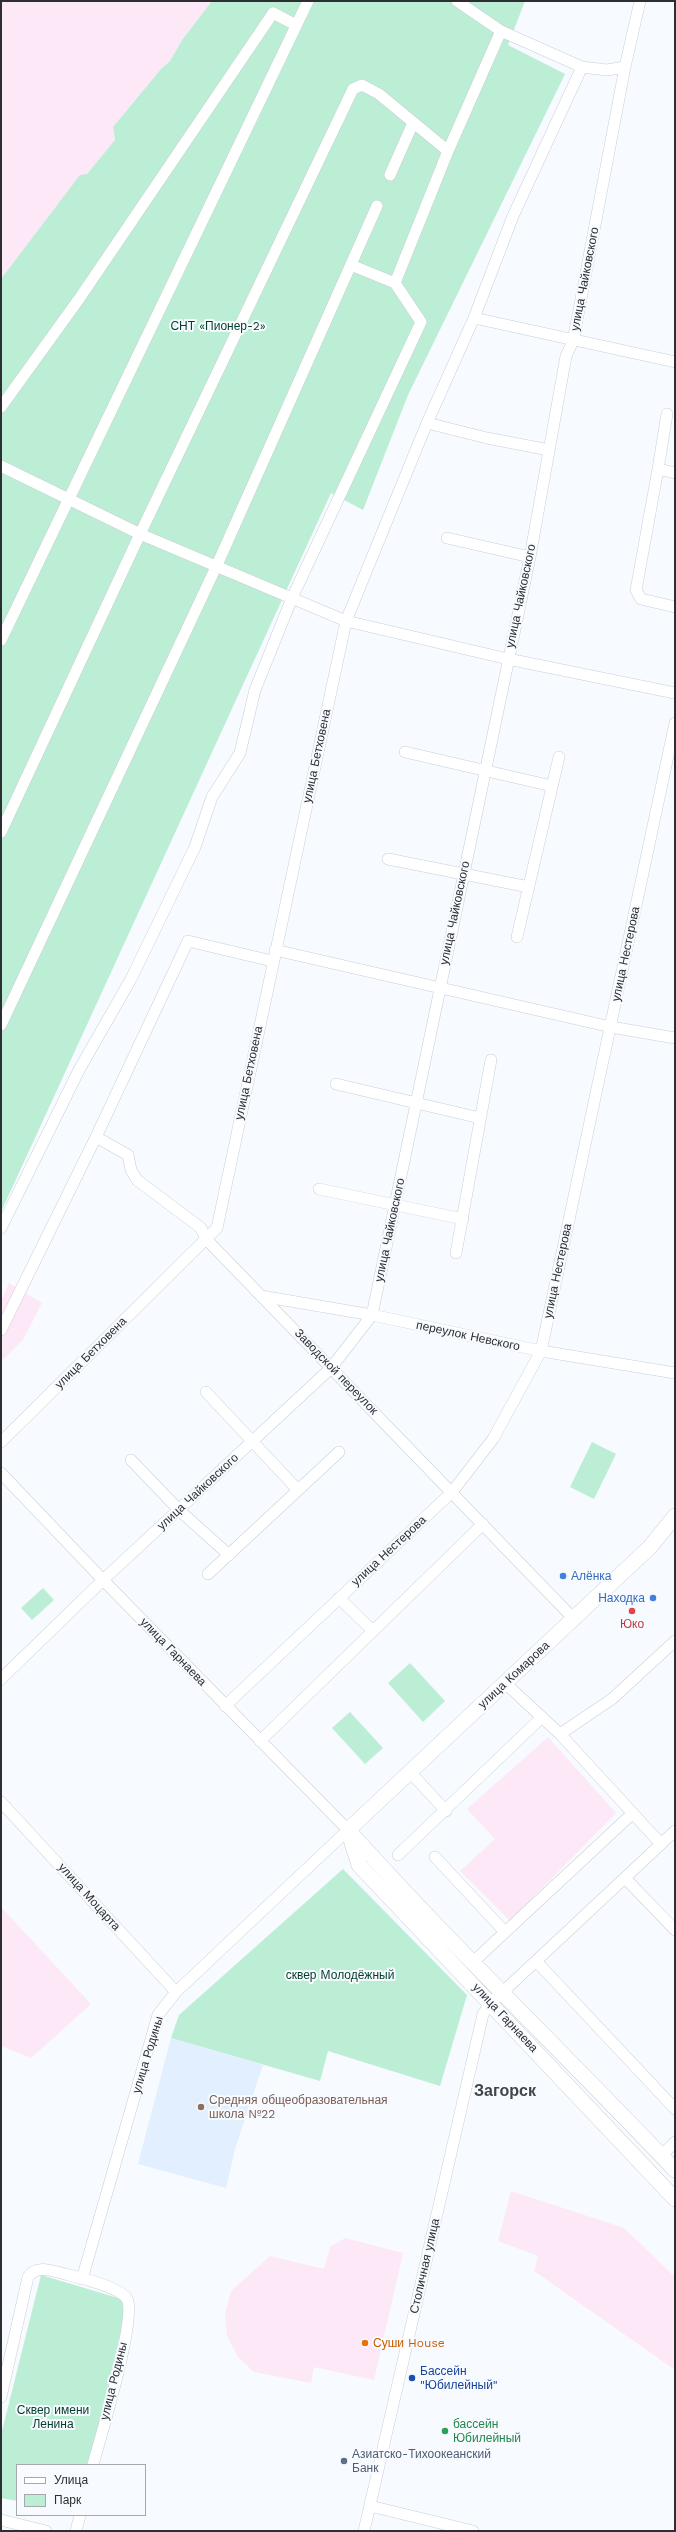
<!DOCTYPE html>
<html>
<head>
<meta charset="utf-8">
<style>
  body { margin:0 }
  #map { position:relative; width:676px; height:2532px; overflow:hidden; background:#f7fafe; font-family:"Work Sans",sans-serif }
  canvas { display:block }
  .frame { position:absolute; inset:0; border:2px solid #2c2e32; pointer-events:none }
  .legend { position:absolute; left:16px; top:2464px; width:130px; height:52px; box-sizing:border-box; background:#f7fafe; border:1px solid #a6a8ac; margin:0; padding:5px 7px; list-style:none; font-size:12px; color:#2c2e32 }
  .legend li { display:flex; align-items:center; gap:8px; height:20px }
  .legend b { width:20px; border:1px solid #a6a8ac }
</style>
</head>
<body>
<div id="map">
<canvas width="676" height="2532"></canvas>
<div class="frame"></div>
<ul class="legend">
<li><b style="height:5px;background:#fff"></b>Улица</li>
<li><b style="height:11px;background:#bbeed5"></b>Парк</li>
</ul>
</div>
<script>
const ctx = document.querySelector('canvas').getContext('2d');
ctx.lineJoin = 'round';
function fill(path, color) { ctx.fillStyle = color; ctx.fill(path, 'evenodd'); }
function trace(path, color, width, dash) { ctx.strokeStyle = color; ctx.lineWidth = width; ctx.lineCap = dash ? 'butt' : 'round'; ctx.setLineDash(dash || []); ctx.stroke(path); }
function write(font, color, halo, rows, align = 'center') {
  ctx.font = font + ' "Work Sans",sans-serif'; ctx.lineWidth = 4; ctx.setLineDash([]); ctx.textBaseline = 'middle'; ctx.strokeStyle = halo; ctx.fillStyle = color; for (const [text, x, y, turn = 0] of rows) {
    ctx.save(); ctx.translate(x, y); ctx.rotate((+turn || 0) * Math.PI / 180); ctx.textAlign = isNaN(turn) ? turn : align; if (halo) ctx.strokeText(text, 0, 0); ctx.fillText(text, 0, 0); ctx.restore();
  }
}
fill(new Path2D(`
  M1,1H212L182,40L170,61L161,69L113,127L115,140L1,279Z
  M9,1283L42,1303L23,1340L1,1362V1301Z
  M548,1737L616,1813L510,1921L460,1871L495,1839L467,1809Z
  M1,1907L91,2004L31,2058L1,2046Z
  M511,2191L624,2228L675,2277V2370L534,2271L538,2256L498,2241Z
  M345,2238L403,2253L374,2380L314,2367L311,2383L254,2372L238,2357L227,2336L225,2315L231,2291L270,2256L324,2269L330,2247Z`), '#fde8f8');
fill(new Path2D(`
  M171,2038L263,2065L235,2149L226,2188L138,2164Z`), '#e2effe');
fill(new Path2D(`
  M212,1H525L508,45L565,74L408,395L363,510L331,493L1,1212V279L80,175L87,174L115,140L113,127L161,69L170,61L182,40Z
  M592,1442L616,1454L594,1499L570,1487Z
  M43,1588L54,1600L32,1620L21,1608Z
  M410,1663L445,1701L423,1722L388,1683Z
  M350,1712L383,1748L365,1764L332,1728Z
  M343,1869L467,1995L440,2086L328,2051L320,2081L171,2038L179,2015Z
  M41,2275L128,2301L90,2465H17V2501L1,2498V2435Z`), '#bbeed5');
const minor = new Path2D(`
  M457,1L501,31L582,67L607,70L625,67
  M448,151L501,31
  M390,175L413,123
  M351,265L395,283
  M474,318L675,362
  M1,407L79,299L273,13L296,25
  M427,423L487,438L549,450
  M1,466L140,534L346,621L508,659L675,693
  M658,469L667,414
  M675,473L658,469L636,590L641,599L675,607
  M447,538L530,557
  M1,640L308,1
  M405,752L552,786
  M1,832L140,534L353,89L362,85L379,94L448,151L395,283L421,322L292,598L255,690L240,753L212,797L195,847L131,979L79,1070L1,1228
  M388,859L529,887
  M517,937L559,757
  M275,950L611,1027L675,1038
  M1,1025L217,565L377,206
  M336,1084L480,1118
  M96,1137L128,1155L131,1170L137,1180L201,1228L206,1239L574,1619
  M319,1189L463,1219
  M456,1253L491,1060
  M261,1296L372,1315L541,1351L675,1373
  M1,1330L96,1137L188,941L272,961
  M206,1392L298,1490
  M1,1442L217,1228L346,621L427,423L474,318L513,216L582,67
  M131,1460L179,1510L229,1555
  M1,1473L103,1580L348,1830L176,1992L158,2015L82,2279
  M208,1574L339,1452
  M339,1598L373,1631
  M1,1679L103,1580L331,1368L372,1315L530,557L566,356L573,341L625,67L640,1
  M505,1683L560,1734L661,1844
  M225,1706L452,1492L493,1439L541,1351L675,723
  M560,1734L612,1699L675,1641
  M260,1741L483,1524
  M410,1772L446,1811
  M1,1802L176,1992
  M398,1855L542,1717
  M435,1857L505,1932
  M625,1878L675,1930
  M536,1961L675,2109
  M472,1963L633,1813
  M661,2156L675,2142
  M1,2397L28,2277C37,2263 55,2272 69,2275C82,2278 121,2288 127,2299C137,2319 100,2438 93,2465
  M370,2506L473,2531
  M1,2520L46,2531
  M76,2531L80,2515
  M364,2531L483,2014L491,2003L675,1831`);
const major = new Path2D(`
  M348,1830L359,1865L675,2199
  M348,1830L650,1547L675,1516
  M349,1831C454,1948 567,2056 675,2170`);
trace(minor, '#c8cfd7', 12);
trace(major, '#c8cfd7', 16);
trace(minor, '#fff', 11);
trace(major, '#fff', 15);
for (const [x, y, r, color] of [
  [563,1576,4,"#3f7fe0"],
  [653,1598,4,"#3f7fe0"],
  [632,1611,4,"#e0444e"],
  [201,2107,4,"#8d6e63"],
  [365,2343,4,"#e8710a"],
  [412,2378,4,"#1a4fb4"],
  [445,2431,4,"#2e9e5b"],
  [344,2461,4,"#5c6f8a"]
]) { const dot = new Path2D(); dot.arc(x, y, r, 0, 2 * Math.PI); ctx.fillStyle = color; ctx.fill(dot); trace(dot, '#f7fafe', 1.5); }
write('12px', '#2c2e32', '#f7fafe', [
  ["улица Чайковского",585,279,-79],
  ["улица Чайковского",521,596,-78],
  ["улица Бетховена",317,756,-78],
  ["улица Чайковского",455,913,-78],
  ["улица Нестерова",626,954,-78],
  ["улица Бетховена",249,1073,-78],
  ["улица Чайковского",390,1230,-78],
  ["улица Нестерова",558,1271,-78],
  ["переулок Невского",468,1336,12],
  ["улица Бетховена",91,1353,-45],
  ["Заводской переулок",336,1372,46],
  ["улица Чайковского",198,1492,-43],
  ["улица Нестерова",389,1551,-43],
  ["улица Гарнаева",173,1652,46],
  ["улица Комарова",514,1675,-43],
  ["улица Моцарта",89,1897,48],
  ["улица Гарнаева",505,2018,47],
  ["улица Родины",148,2055,-73],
  ["Столичная улица",425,2266,-77],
  ["улица Родины",114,2381,-76]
]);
write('12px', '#003e29', '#f7fafe', [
  ["СНТ «Пионер-2»",218,326],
  ["сквер Молодёжный",340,1975],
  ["Сквер имени",53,2410],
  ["Ленина",53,2424]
]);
write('12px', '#366cbe', '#f7fafe', [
  ["Алёнка",571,1576],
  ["Находка",645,1598,"right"]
], 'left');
write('12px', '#be3a42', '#f7fafe', [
  ["Юко",632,1624]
]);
write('12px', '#785e54', '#f7fafe', [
  ["Средняя общеобразовательная",209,2100],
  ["школа №22",209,2114]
], 'left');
write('12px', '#c56008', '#f7fafe', [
  ["Суши House",373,2343]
], 'left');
write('12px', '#164399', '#f7fafe', [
  ["Бассейн",420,2371],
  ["\"Юбилейный\"",420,2385]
], 'left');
write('12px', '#27864d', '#f7fafe', [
  ["бассейн",453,2424],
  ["Юбилейный",453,2438]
], 'left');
write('12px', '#4e5e75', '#f7fafe', [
  ["Азиатско-Тихоокеанский",352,2454],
  ["Банк",352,2468]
], 'left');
write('bold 16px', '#40464d', '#f7fafe', [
  ["Загорск",505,2091]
]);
</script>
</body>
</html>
